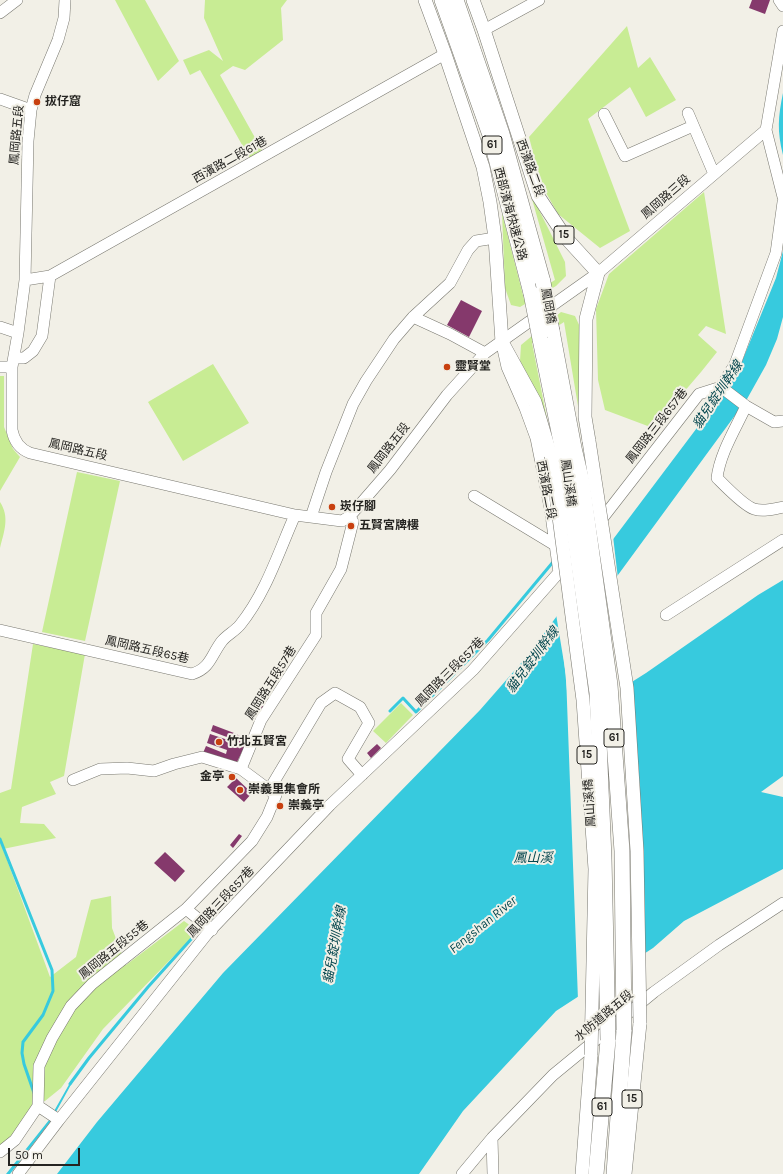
<!DOCTYPE html>
<html>
<head>
<meta charset="utf-8">
<style>
  body { margin:0 }
  #map { position:relative; width:783px; height:1174px; overflow:hidden; background:#f2f0e7; font-family:Karla,sans-serif }
  canvas { display:block }
  .scale { position:absolute; left:8px; top:1148px; width:72px; height:18px; box-sizing:border-box; border:2px solid #252421; border-top:0; padding-left:5px; font-size:12px; line-height:14px; white-space:nowrap; color:#252421; -webkit-text-stroke:3px #f2f0e7; paint-order:stroke }
</style>
</head>
<body>
<div id="map">
<canvas width="783" height="1174"></canvas>
<div class="scale">50 m</div>
</div>
<script>
const ctx = document.querySelector('canvas').getContext('2d');
ctx.lineJoin = 'round';
function fill(path, color) { ctx.fillStyle = color; ctx.fill(path, 'evenodd'); }
function trace(path, color, width, dash) { ctx.strokeStyle = color; ctx.lineWidth = width; ctx.lineCap = dash ? 'butt' : 'round'; ctx.setLineDash(dash || []); ctx.stroke(path); }
function write(font, color, halo, rows, align = 'center') {
  ctx.font = font + ' Karla,"Noto Sans TC",sans-serif'; ctx.lineWidth = 4; ctx.setLineDash([]); ctx.textBaseline = 'middle'; ctx.strokeStyle = halo; ctx.fillStyle = color; for (const [text, x, y, turn = 0] of rows) {
    ctx.save(); ctx.translate(x, y); ctx.rotate((+turn || 0) * Math.PI / 180); ctx.textAlign = isNaN(turn) ? turn : align; if (halo) ctx.strokeText(text, 0, 0); ctx.fillText(text, 0, 0); ctx.restore();
  }
}
fill(new Path2D(`
  M115,0H145L179,61L158,81Z
  M205,0H287L281,8L283,40L245,70L233,66L220,75L263,152L250,159L200,70L190,75L183,60L209,50L223,61L204,18Z
  M627,26L638,68L650,57L676,100L646,117L630,87L588,119L630,231L600,248L558,214L541,184L529,137Z
  M530,192L565,262L566,276L556,286L520,307L511,305L505,288L502,213L524,299L555,280Z
  M704,192L726,334L706,326L698,335L717,352L701,372L653,428L605,410L598,380L596,309L609,274Z
  M561,312L575,316L580,327L579,412L564,322L532,343L551,439L536,391L520,361L521,345Z
  M213,364L249,423L183,461L148,402Z
  M0,376H4V427L13,449L20,457L0,491Z
  M77,472L120,481L85,641L42,632Z
  M0,502C10,517 4,532 0,548Z
  M33,644L85,654L64,776L50,782L56,794L22,807L20,823L44,824L56,838L3,849L50,977L76,957L91,900L111,896L112,928L126,965L184,921L198,931L103,1029L61,1088L45,1101L34,1102L11,1138L0,1147V793L11,789Z
  M401,703L413,715L386,743L373,731Z`), '#c8ec94');
fill(new Path2D(`
  M783,93V155C777,131 778,117 783,93Z
  M783,251V317L777,339L766,365L747,399L563,650L570,721L646,673L758,595L783,580V776L761,792L783,797V869L684,921L653,948L556,1011L463,1111L419,1174H57L97,1122L223,973L480,710L529,654L614,538L736,376L776,278Z
  M71,1081H73L51,1121L10,1174H6L49,1120Z`), '#37cade');
fill(new Path2D(`
  M613,536L618,579L565,651L572,718L629,681L639,773L644,956L578,1000L566,675L556,614Z`), '#f2f0e7');
trace(new Path2D(`
  M390,711L403,698L416,712L488,640L553,562
  M0,839L52,970L53,991L43,1015L23,1042L22,1053L24,1064L34,1093
  M207,922L213,916
  M70,1084L89,1058L148,987L203,926`), '#37cade', 3);
fill(new Path2D(`
  M752,0H770L765,14L749,8Z
  M461,300L482,311L469,337L447,325Z
  M254,701L264,707L257,718L247,712Z
  M213,725L234,733L248,740L236,764L203,753L206,746L226,754L227,750L207,743L210,734L231,741V740L232,739L211,731Z
  M377,744L381,748L371,758L367,753Z
  M236,778L252,793L244,802L227,787Z
  M239,834L242,836L233,848L230,845Z
  M165,852L185,871L175,882L154,863Z`), '#85396c');
const minor = new Path2D(`
  M65,0L64,18L58,40L35,95L31,110L28,141L25,280L18,333L12,367V430C14,441 20,449 30,453L295,515L342,521L350,516L390,470L447,395L485,353L598,273L766,130L783,31
  M779,0L783,6
  M0,13L17,0
  M484,30L539,0
  M0,99L31,110
  M688,113L714,174
  M604,114L625,156L693,126
  M766,130L783,197
  M25,280L50,276L445,54
  M413,317L450,334L485,353
  M0,327L18,333
  M503,349L507,367L525,408L536,438L550,508L559,573
  M14,358H24L33,351L42,336L50,276
  M0,367H12
  M721,387L746,406L774,422L783,421
  M746,406C736,428 720,453 717,478C725,486 744,506 754,509C763,512 774,509 783,507
  M474,496L555,545
  M311,517L326,472L353,404L366,381L394,339L413,317L450,283L468,250L476,241L495,238
  M598,524L699,394L721,387L735,364L776,253L783,202
  M666,615L783,540
  M0,630L192,674C211,668 211,655 222,641C227,635 235,631 240,625C266,593 279,551 295,515
  M241,769L261,720L316,635V613L341,569L353,522L350,516
  M269,790L321,703L335,693L360,707L369,723L348,759L362,775
  M186,909L212,930
  M38,1106L59,1120
  M492,1138L493,1174
  M0,1152L15,1140L38,1106L39,1066L52,1038L71,1006L92,984L186,909L252,841L267,817L276,795L241,769L202,757L174,764L154,771L127,768L100,769L73,780
  M18,1174L59,1120L207,934L330,805L473,670L569,561
  M462,1174L492,1138L553,1075L654,992L719,945L783,903`);
const major = new Path2D(`
  M425,0L445,54L483,167L490,202L495,238L502,342L535,402L551,456
  M473,0L484,30L538,196L566,238L598,273L586,319L585,417L589,441
  M582,1174L591,1055
  M625,1174L640,1023`);
const highway = new Path2D(`
  M442,0L490,135L531,293
  M456,0L502,134L543,282
  M552,331L574,448
  M540,339L563,452
  M596,1174L608,1040
  M614,1174L624,1030`);
trace(minor, '#797870', 12);
trace(major, '#797870', 14);
trace(highway, '#797870', 16);
trace(minor, '#fff', 11);
trace(major, '#fff', 13);
trace(highway, '#fff', 15);
const majorBridge = new Path2D(`
  M589,441L627,688L637,851L640,1023
  M551,456L583,700L595,869L591,1055`);
const highwayBridge = new Path2D(`
  M543,282L552,331
  M531,293L540,339
  M574,448L582,482L610,685L622,851L624,1030
  M563,452L597,693L604,859L608,1040`);
trace(majorBridge, '#797870', 14, []);
trace(highwayBridge, '#797870', 16, []);
trace(majorBridge, '#fff', 13);
trace(highwayBridge, '#fff', 15);
for (const [x, y, r, color] of [
  [37,102,4,"#c84010"],
  [447,367,4,"#c84010"],
  [332,507,4,"#c84010"],
  [351,526,4,"#c84010"],
  [219,742,4,"#c84010"],
  [232,777,4,"#c84010"],
  [240,790,4,"#c84010"],
  [280,806,4,"#c84010"]
]) { const dot = new Path2D(); dot.arc(x, y, r, 0, 2 * Math.PI); ctx.fillStyle = color; ctx.fill(dot); trace(dot, '#f2f0e7', 1.5); }
for (const [x, y, w] of [
  [492,145,20],
  [564,235,20],
  [614,738,20],
  [587,755,20],
  [632,1099,20],
  [602,1107,20]
]) { const box = new Path2D(); box.roundRect(x - w / 2, y - 9, w, 18, 3); ctx.fillStyle = '#f2f0e7'; ctx.fill(box); trace(box, '#252421', 1); }
write('bold 11px', '#252421', null, [
  ["61",492,145],
  ["15",564,235],
  ["61",614,738],
  ["15",587,755],
  ["15",632,1099],
  ["61",602,1107]
]);
write('bold 12px', '#252421', '#f2f0e7', [
  ["拔仔窟",45,102],
  ["靈賢堂",455,367],
  ["崁仔腳",340,507],
  ["五賢宮牌樓",359,526],
  ["竹北五賢宮",227,742],
  ["金亭",224,777,"right"],
  ["崇義里集會所",248,790],
  ["崇義亭",288,806]
], 'left');
write('12px', '#252421', '#f2f0e7', [
  ["鳳岡路五段",17,135,-85],
  ["西濱路二段61巷",230,160,-29],
  ["西濱路二段",530,168,70],
  ["鳳岡路三段",666,197,-41],
  ["西部濱海快速公路",510,214,75],
  ["鳳岡橋",548,306,80],
  ["鳳岡路三段657巷",657,426,-52],
  ["鳳岡路五段",389,448,-52],
  ["鳳岡路五段",78,450,13],
  ["鳳山溪橋",568,483,82],
  ["西濱路二段",546,490,79],
  ["鳳岡路五段65巷",147,650,13],
  ["鳳岡路三段657巷",450,672,-45],
  ["鳳岡路五段57巷",271,683,-58],
  ["鳳山溪橋",590,803,-94],
  ["鳳岡路三段657巷",221,902,-47],
  ["鳳岡路五段55巷",114,950,-39],
  ["水防道路五段",604,1016,-40]
]);
write('italic 13px', '#04464e', '#f2f0e7', [
  ["貓兒錠圳幹線",718,395,-56],
  ["貓兒錠圳幹線",533,660,-53],
  ["鳳山溪",533,858],
  ["Fengshan River",483,925,-39],
  ["貓兒錠圳幹線",335,945,-80]
]);
</script>
</body>
</html>
